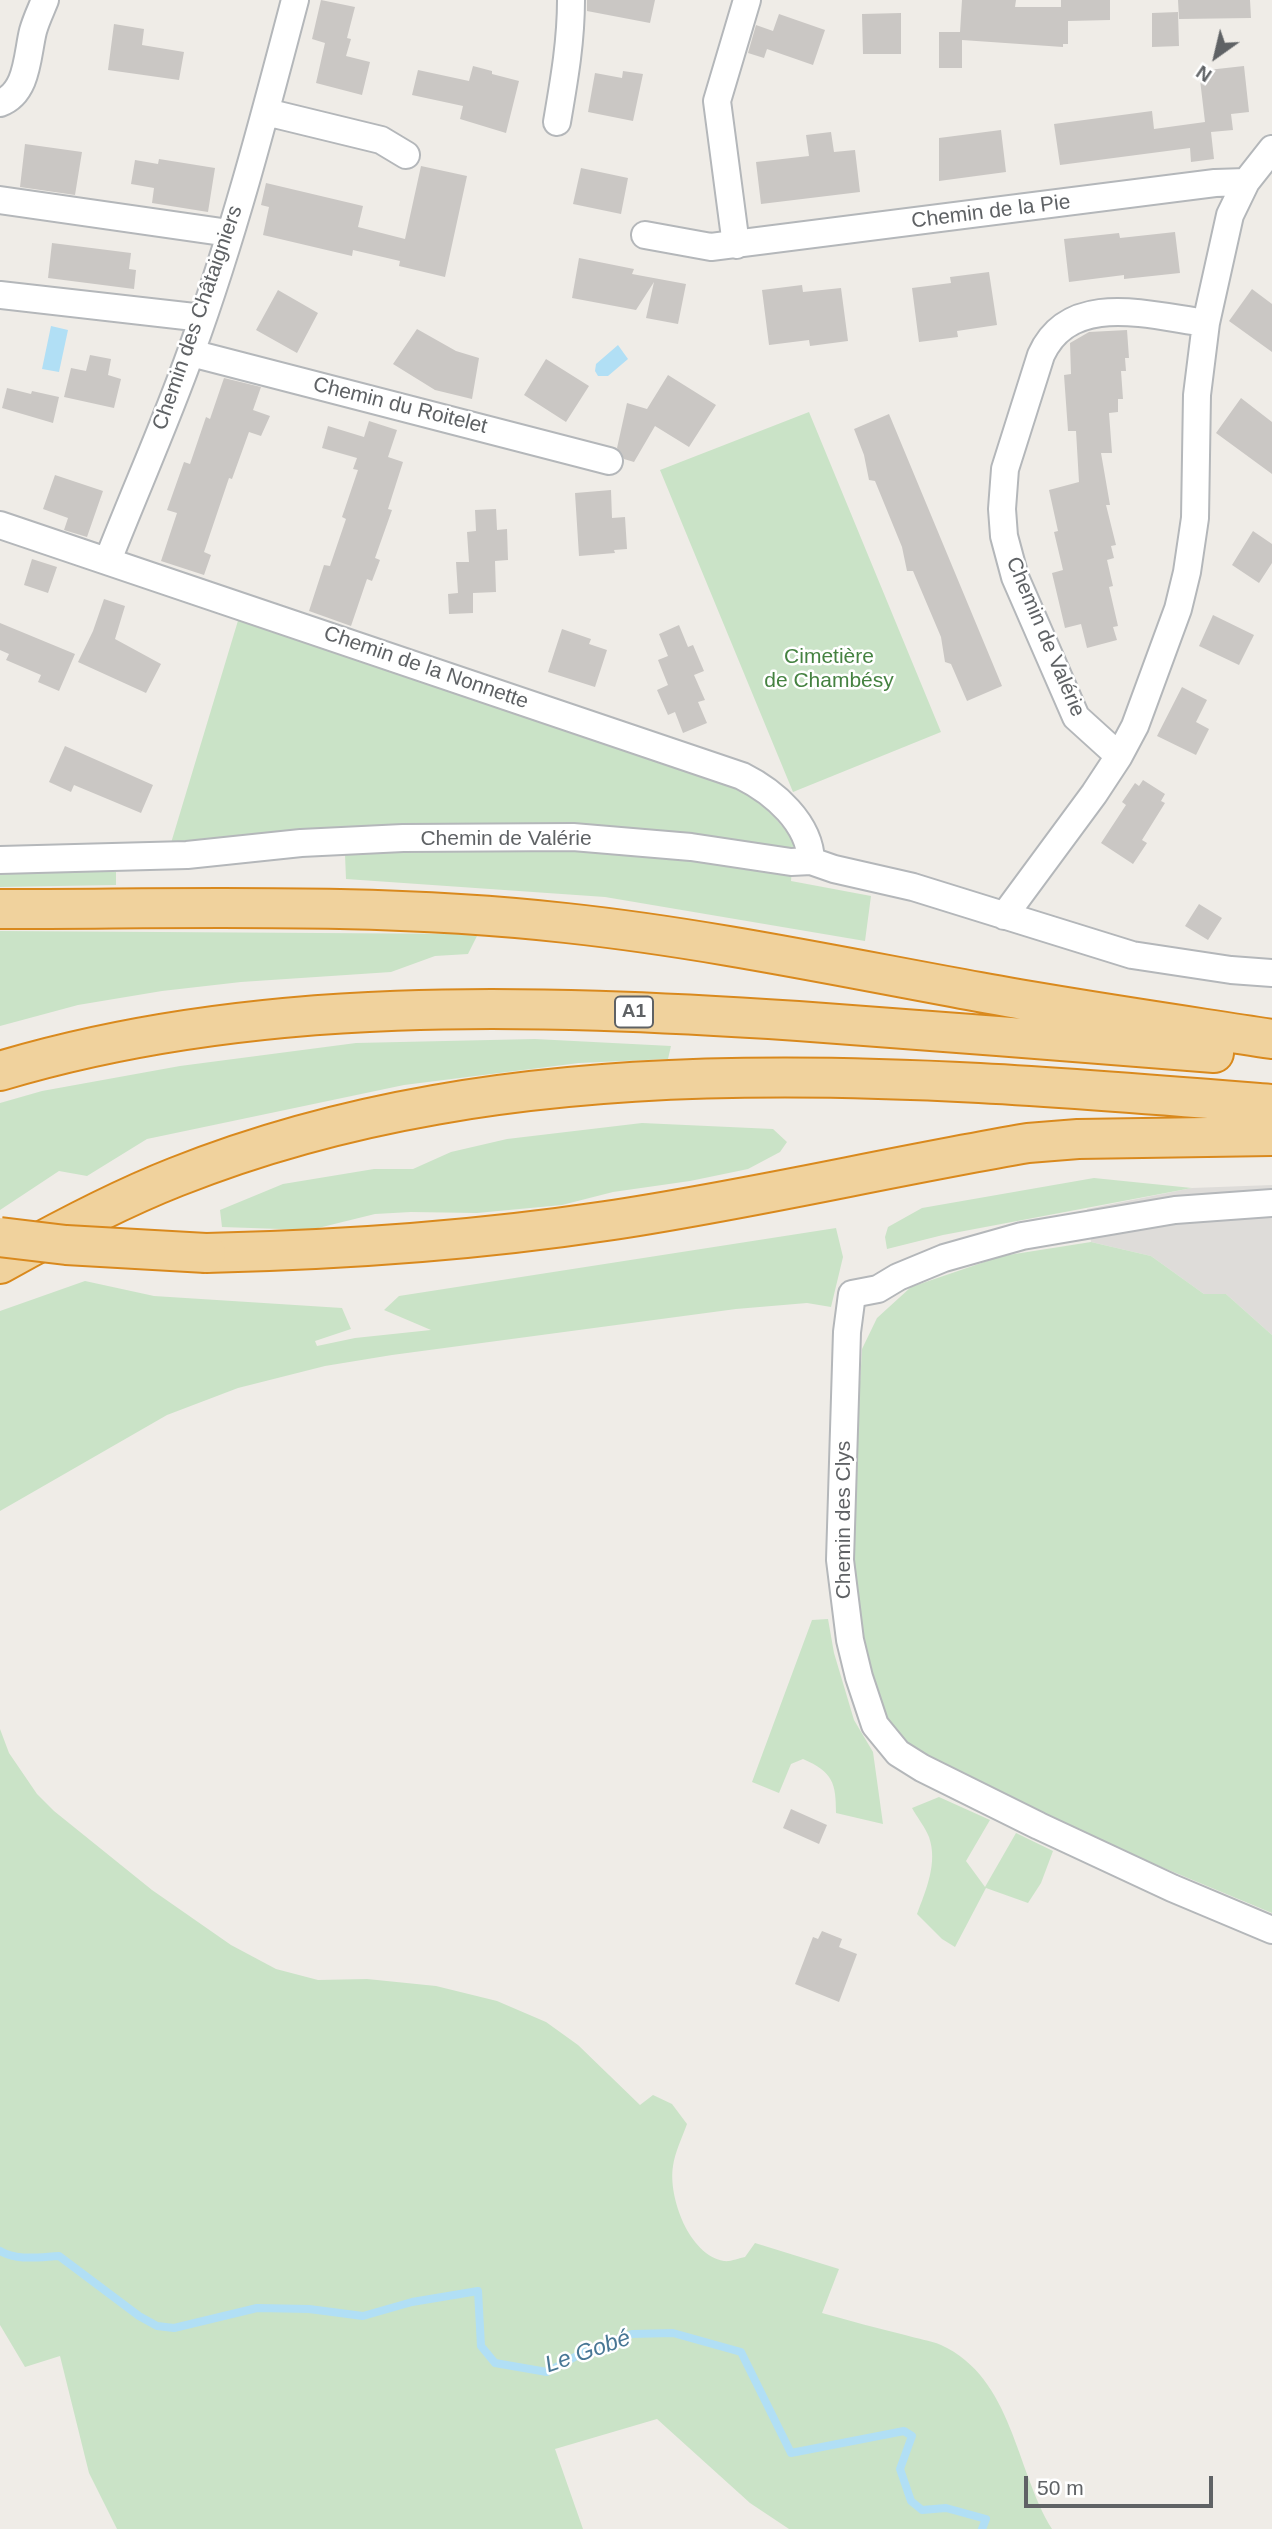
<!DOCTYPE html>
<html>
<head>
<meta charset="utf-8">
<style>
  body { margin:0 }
  #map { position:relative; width:1272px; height:2529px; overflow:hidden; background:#efece7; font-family:Helvetica,sans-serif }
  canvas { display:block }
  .north { position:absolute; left:1181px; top:21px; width:70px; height:70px; -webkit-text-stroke:5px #fff; paint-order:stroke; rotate:214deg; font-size:19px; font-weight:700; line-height:28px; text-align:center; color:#5f6265 }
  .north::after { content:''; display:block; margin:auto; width:24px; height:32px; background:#5f6265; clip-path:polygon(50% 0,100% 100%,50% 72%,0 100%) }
  .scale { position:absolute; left:1024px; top:2476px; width:189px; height:32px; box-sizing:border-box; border:4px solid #5f6265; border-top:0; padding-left:9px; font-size:21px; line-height:24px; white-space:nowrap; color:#5f6265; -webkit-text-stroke:5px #fff; paint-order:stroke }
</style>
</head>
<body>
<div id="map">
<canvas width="1272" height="2529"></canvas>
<div class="north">N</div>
<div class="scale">50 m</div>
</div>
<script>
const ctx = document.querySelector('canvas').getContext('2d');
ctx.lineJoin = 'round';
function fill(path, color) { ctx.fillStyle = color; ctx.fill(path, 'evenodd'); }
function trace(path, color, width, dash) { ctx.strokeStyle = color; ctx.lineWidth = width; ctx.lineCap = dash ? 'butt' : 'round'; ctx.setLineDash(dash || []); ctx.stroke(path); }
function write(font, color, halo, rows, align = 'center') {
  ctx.font = font + ' Helvetica,sans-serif'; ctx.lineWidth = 5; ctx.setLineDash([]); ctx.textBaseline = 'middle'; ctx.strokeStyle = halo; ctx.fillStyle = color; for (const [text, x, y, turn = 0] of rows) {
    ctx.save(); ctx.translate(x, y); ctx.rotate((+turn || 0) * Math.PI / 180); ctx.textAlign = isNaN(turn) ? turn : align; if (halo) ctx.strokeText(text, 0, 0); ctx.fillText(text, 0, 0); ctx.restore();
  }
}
fill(new Path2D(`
  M1272,1185V1335L1226,1294H1204L1151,1256L1091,1242L1087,1209L1192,1188Z`), '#dedcd9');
fill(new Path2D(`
  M809,412L941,732L793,792L660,470Z
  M240,614L728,784C759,800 773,813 794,841L791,881L871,896L865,941L605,897L346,879L344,830L171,843Z
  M0,869L116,872V885L0,887Z
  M0,931L478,934L468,954L435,956L391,972L241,982L162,991L78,1005L0,1026Z
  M535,1039L671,1046L668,1059L579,1063L404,1085L147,1139L87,1176L59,1171L0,1210V1103L42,1091L180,1066L356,1043Z
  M642,1123L773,1129L787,1142L780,1152L748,1169L690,1181L613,1192L562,1205L477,1213L411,1212L375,1214L310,1230L222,1227L220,1210L283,1184L374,1169H413L451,1152L507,1139Z
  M1094,1178L1192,1188L943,1235L887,1249L885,1237L888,1227L922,1208Z
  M836,1228L843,1257L831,1307L807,1303L736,1309L392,1355L325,1366L238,1388L167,1415L0,1511V1311L85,1281L154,1296L342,1308L351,1329L315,1341L317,1346L355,1338L431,1330L384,1310L399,1296Z
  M1091,1242L1151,1256L1204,1294H1226L1272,1335V1913L1094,1839L912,1748L890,1725L880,1708L868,1667L855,1594L854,1485L862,1349L877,1318L911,1287L1002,1256Z
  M828,1619L834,1653L854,1720L873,1752L883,1824L836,1813C836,1783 833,1772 803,1759L791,1764L779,1793L752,1782L812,1620Z
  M0,1729L9,1753L37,1794L54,1811L152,1890L231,1945L276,1969L318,1980L367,1979L436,1986L497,2001L546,2022L578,2045L640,2105L653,2095L672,2104L687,2124C682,2138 675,2152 673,2166C668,2197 689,2255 724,2261C730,2262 739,2258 745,2257L755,2243L839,2269L822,2313C850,2321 877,2328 905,2335C917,2339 930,2340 941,2345C1013,2378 1015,2469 1052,2529H789L750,2503L657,2419L555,2449L583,2529H117L89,2473L60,2356L25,2367L0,2325Z
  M939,1797L990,1820L966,1861L985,1887L1016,1833L1053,1851L1041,1883L1028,1903L986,1888L955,1947L942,1939L917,1914C926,1890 938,1863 929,1837C925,1827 917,1817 912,1808Z`), '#cae3c7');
fill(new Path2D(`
  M51,326L68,330L59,372L42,369Z
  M618,345L628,359L608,376H598L595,371L596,364Z`), '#b1dff5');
trace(new Path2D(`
  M0,2251C17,2261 39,2257 59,2256L139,2316L157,2326L174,2328L257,2308L309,2309L363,2316L412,2302L478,2291L481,2346L495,2363L547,2372L584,2352L632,2334L673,2333L741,2352L791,2453L904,2431L912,2436L900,2469L911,2501L922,2510L946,2508L986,2519L982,2529`), '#b1dff5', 8);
fill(new Path2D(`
  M321,0L355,7L347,38L351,39L346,56L370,62L362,95L316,83L325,43L312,39Z
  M587,0H655L650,23L587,11Z
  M962,0H1016L1015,7H1061V0H1110V20L1068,21V44H1063V47L962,40V68H939V32H960Z
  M1178,0H1250L1251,18L1179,19Z
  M1178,12L1179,46L1152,47V13Z
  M901,13V54H863L862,14Z
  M779,14L825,30L813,65L767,49L764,58L748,53L756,25L773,31Z
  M114,24L144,29L142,45L184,52L179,80L108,70Z
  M473,66L492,71V74L519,81L506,133L460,119L463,106L412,95L418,70L469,81Z
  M1244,66L1249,112L1231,114L1233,130L1211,132L1214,159L1191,162L1190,148L1060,165L1054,124L1152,111L1154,129L1205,122L1199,71Z
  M623,71L643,74L633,121L588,112L595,73L622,78Z
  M1001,130L1006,172L939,181V138Z
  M831,132L834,152L855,150L860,192L761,204L756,162L809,156L806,135Z
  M25,144L82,152L75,195L20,187Z
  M159,159L215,168L208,212L152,203L154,188L131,184L135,160L158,164Z
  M421,166L467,176L445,277L399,266L400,261L353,250L352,256L263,235L269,207L261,205L266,183L363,206L358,227L405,239Z
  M581,168L628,178L621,214L573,204Z
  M1175,232L1180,273L1124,279V275L1069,282L1064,239L1119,233L1120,238Z
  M52,243L131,253L129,269L136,270L134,289L48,278Z
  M579,258L634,269L632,274L686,284L678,324L646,318L654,282L636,310L572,298Z
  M989,272L997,325L957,331L958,337L919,342L912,288L951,283L950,277Z
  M802,285L803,292L841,288L848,341L810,346L809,340L769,345L762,290Z
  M1252,289L1272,304V352L1229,321Z
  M278,290L318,313L297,353L256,330Z
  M417,329L456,351L479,358L472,399L435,390L393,364Z
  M1127,330L1129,358H1125L1126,371H1121L1123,399H1118V412L1109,413L1112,453H1101L1110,505H1106L1116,545L1111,546L1114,558L1107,560L1113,586L1109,587L1118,626L1113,627L1117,640L1087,648L1081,624L1065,628L1052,573L1063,570L1054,532L1058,531L1049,490L1079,482L1076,431H1068L1064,375L1071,374L1070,343L1089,332Z
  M90,355L111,359L108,375L121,379L114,408L64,397L71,368L86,371Z
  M546,359L589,386L566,422L524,395Z
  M668,375L716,405L689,447L655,426L634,462L624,459L617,448L627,403L647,409Z
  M224,378L261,387L253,410L270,416L261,436L249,432L232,479L229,478L204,552L211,555L204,575L161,561L177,513L167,510L184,462L190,464L206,417L210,419Z
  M7,388L31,394L32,391L59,397L53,423L2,408Z
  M1241,398L1272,422V474L1216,433Z
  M889,414L1002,686L967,701L951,664L945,662L941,637L913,571H907L902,547L875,481L869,480L864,455L854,429Z
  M369,421L397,430L388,457L403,462L388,509L392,510L375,558L380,560L372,581L367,579L351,626L309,611L324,565L330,566L346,519L342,517L358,470L353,469L357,458L322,448L328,426L364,437Z
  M55,475L103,491L87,537L64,530L68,518L43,509Z
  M611,490L612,518L625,517L627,549L614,550L615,553L579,556L575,493Z
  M496,509L497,530L507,529L508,560L495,561L496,592L473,593V613L449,614L448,594L458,593L456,562H469L467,532L476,531L475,510Z
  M1253,531L1272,544V563L1259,583L1232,565Z
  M32,559L57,567L48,593L24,585Z
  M104,599L125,606L115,639L161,664L146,693L78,662L93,631Z
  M1213,615L1254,635L1239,665L1199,646Z
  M0,623L75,654L59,691L38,682L41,675L6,660L9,654L0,650Z
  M679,625L688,647L693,645L704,671L694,675L705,700L698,702L707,723L683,733L675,712L668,715L657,690L668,685L658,660L668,656L659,634Z
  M562,629L591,639L589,644L607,650L595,687L548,672Z
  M1182,687L1207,700L1196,722L1209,729L1196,755L1157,736Z
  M65,746L153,785L141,813L74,785L71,792L49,782Z
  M1143,780L1165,794L1161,801L1165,803L1142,840L1147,843L1133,864L1101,843L1126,805L1122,802L1135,783L1139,786Z
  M1199,904L1222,918L1208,940L1185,926Z
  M791,1809L827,1825L819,1844L783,1828Z
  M822,1931L842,1939L839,1947L857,1954L839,2002L795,1984L813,1937L818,1939Z`), '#cac7c4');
const minor = new Path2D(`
  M0,103C28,93 27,55 33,31C36,20 41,10 45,0
  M266,112L381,140L406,155
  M557,122C564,81 571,42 571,0
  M0,200L229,233
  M645,235L711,247L1215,183L1246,182
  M736,245L717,101L747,0
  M0,295L203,318
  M191,353L609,461
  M0,525L742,776C774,792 810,823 811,861
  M108,560C135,491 166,422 191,352C233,237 264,118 295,0
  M1119,756L1076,717L1015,577L1004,536L1002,509L1005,469L1041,355C1070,290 1151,316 1206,323
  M0,860L187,855L301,843L403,838L573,837L691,847L791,862L811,861L834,869L913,887L1132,955L1231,970L1272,973
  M1004,916L1094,794L1119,756L1135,726L1178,609L1187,572L1195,518L1197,395L1206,323L1230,215L1246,182L1272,149
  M1272,1203L1175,1210L1022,1236L944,1258L898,1277L878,1289L852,1294L847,1332L840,1560L850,1640L859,1677L875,1725L898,1753L922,1768L1039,1826L1172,1888L1272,1930`);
const highway = new Path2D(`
  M0,909C188,909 379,902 566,923C705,938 842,967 979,992C1076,1010 1175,1024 1272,1039
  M0,1071C257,994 534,1004 798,1021C937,1031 1075,1042 1214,1053
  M206,1253C340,1250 473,1241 606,1221C748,1200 887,1167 1028,1143L1078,1139L1272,1136
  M0,1264C57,1232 115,1201 176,1177C520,1040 911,1075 1272,1104`);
trace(minor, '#b4b7ba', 30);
trace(highway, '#d9891d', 42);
trace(minor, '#fff', 26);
trace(highway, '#f0d29d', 38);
const highwayBridge = new Path2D(`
  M0,1237L66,1245L206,1253`);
trace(highwayBridge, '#d9891d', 42, []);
trace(highwayBridge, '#f0d29d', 38);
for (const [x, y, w] of [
  [634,1012,38]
]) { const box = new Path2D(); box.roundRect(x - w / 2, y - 15.5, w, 31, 5); ctx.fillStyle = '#fff'; ctx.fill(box); trace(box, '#5f6265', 2); }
write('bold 19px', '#5f6265', null, [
  ["A1",634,1012]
]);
write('21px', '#5f6265', '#fff', [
  ["Chemin de la Pie",991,212,-7],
  ["Chemin des Châtaigniers",198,318,-71],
  ["Chemin du Roitelet",400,406,14],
  ["Chemin de Valérie",1045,637,67],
  ["Chemin de la Nonnette",426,668,19],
  ["Chemin de Valérie",506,839],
  ["Chemin des Clys",844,1520,-90]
]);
write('21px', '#458241', '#fff', [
  ["Cimetière",829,657],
  ["de Chambésy",829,681]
]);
write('italic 23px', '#487795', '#fff', [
  ["Le Gobé",588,2352,-19]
]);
</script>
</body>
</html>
